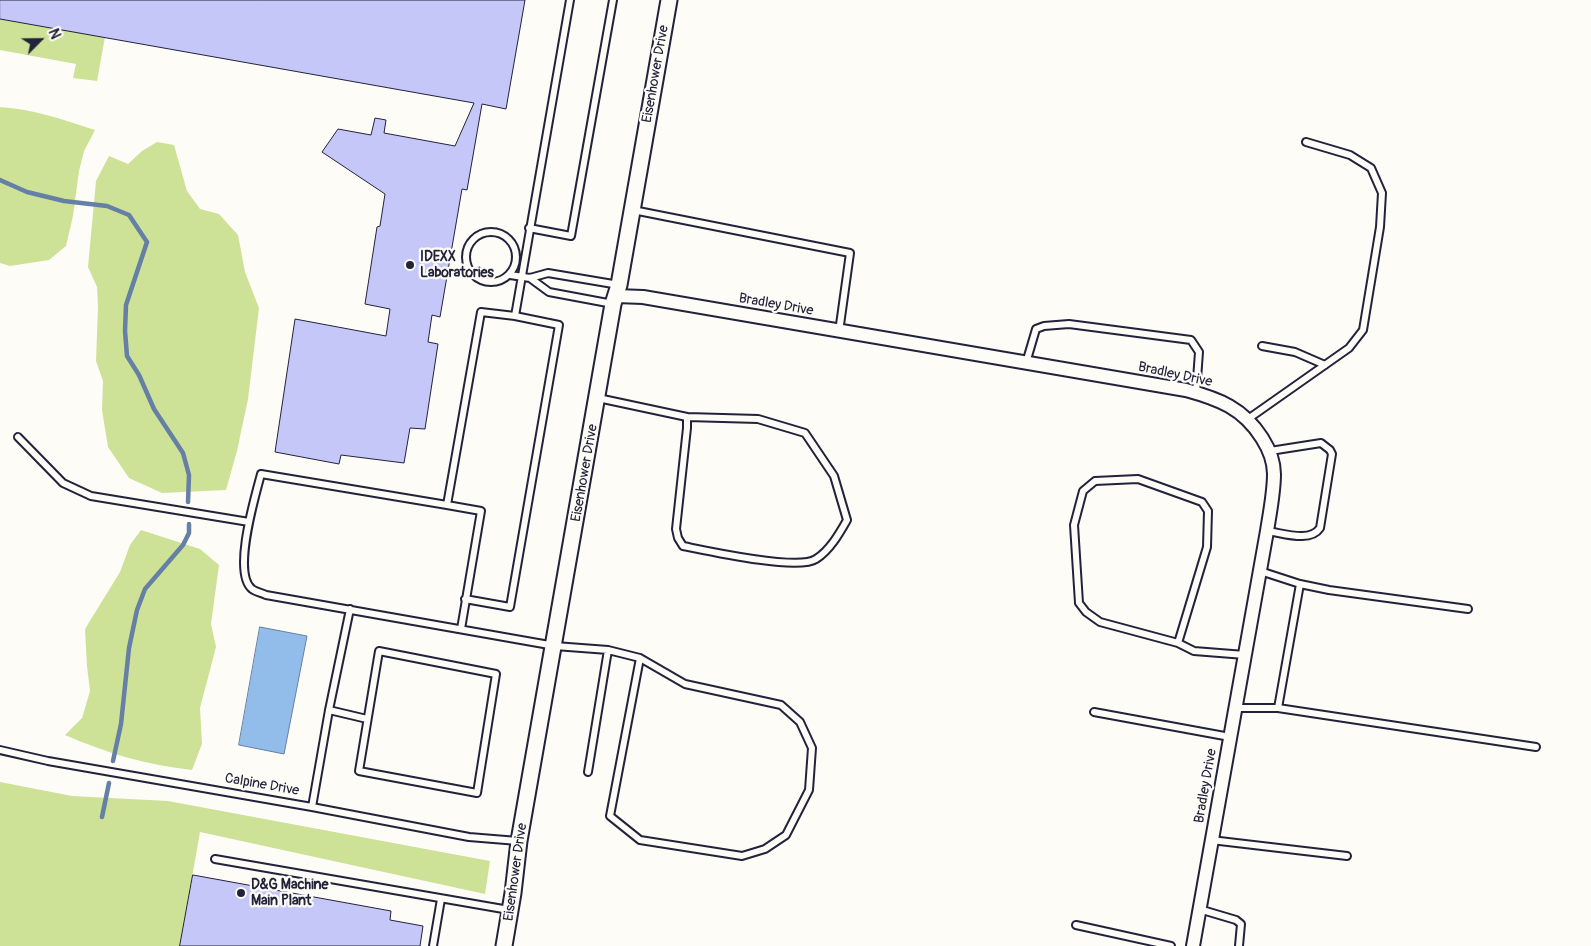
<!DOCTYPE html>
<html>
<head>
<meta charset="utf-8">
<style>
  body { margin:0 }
  #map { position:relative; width:1591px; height:946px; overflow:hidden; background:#fdfcf7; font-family:Pangolin,sans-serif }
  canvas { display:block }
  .north { position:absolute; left:15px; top:15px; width:50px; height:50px; -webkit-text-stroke:4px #fdfcf7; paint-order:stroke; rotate:67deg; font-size:14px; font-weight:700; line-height:20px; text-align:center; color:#22223b }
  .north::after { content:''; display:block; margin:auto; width:18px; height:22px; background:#22223b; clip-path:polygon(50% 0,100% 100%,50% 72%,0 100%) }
</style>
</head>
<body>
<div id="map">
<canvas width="1591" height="946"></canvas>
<div class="north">N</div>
</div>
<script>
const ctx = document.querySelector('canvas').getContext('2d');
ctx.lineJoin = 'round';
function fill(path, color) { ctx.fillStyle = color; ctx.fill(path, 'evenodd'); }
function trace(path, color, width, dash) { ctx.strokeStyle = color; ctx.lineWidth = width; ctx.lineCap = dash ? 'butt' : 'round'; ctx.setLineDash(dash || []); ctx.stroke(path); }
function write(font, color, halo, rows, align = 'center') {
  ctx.font = font + ' Pangolin,sans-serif'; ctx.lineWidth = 4.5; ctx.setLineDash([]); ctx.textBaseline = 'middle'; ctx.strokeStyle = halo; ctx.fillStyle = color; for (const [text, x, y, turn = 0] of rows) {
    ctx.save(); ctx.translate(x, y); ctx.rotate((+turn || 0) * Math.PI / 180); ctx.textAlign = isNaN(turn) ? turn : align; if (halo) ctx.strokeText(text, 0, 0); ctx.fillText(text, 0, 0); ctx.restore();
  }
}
fill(new Path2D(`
  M0,19L105,37L97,81L73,78L76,64L0,50Z
  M0,107C33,109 64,120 95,130L84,151L79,171L73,216L66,246L49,260L10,266L0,263Z
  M157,142L174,145L187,191L200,209L219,214L238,235L245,272L259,308L248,399L237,451L226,490L162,493L129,478L108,447L102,410L103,381L96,361L98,307L97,287L88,267L96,181L109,156L128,164L142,151Z
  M141,530L200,549L219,565L211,624L216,647L200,708L202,744L192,770C147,765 106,753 65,735L82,718L90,691L87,666L85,629L120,572L130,545Z
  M0,782L72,796L168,801L490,861L485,894L200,832L180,946H0Z`), '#cde297');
const water = new Path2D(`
  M260,627L307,636L284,754L239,745Z`);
fill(water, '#92bdeb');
trace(water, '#657fa5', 1);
trace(new Path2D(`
  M0,180L27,192L64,201L107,206L129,215L147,242L126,305L125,331L127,356L139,375L154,409L183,453L189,475L188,502
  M113,761L121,724L129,648L137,610L145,589L183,545L189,533V524
  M102,817L109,783`), '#657fa5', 4.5);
const building = new Path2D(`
  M0,0H525L506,109L482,104L467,190L462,189L440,317L432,315L428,342L438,344L425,429L410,428L404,463L341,455L339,464L275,452L295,319L386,336L390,309L365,304L377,227L380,226L385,194L322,152L338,129L371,135L375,118L386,120L384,133L455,146L474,103L0,19Z
  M193,875L391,911L390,920L423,926L420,946H180Z`);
fill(building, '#c5c7f9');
trace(building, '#22223b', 1);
const service = new Path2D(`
  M633,210L850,253L839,332
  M529,228L571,236L613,0
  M466 257a25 25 0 1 1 50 0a25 25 0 1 1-50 0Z
  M510,275L530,278L548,273L619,285
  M530,278L549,292L613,304
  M515,316L570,0
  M1262,346L1295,352L1325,365
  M1026,363L1036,329L1044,326L1069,324L1191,340L1199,352L1196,393
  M598,398L687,417V428L676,529L678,538L683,546C708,551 798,571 816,559C830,550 839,534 847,520L834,476L805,433L758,419L687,417
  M1248,419L1349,348L1363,330L1380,227L1382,193L1371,168L1350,155L1306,142
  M18,437L63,483L91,496L249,522
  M447,505L481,511L461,629
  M1267,531C1283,533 1310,543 1320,528L1332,454L1330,450L1321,443L1270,451
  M1300,584L1329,590L1468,609
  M465,599L510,607L559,325L515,316L481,312L447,505L261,474C255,497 232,573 252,589C256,592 262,593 266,595L555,646L608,650L640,658L685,684L781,705L800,722L812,748L809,790L786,835L765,849L742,856L640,840L610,816L640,658
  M1178,643L1207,547L1208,511L1202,502L1138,479L1095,481L1083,491L1074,525L1079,603L1086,612L1100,622L1178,643L1194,651L1245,655
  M379,651L496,674L477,793L359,771Z
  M1235,708H1278L1300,584L1260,571
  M1278,708L1536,747
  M329,710L367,719
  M1094,712L1230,737
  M0,750L48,761L312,807L469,837L518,841
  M588,772L608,650
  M312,807L329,710L350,609
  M1211,840L1347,856
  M215,859L509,910
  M1199,909L1236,920L1241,924L1239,946
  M1076,925L1171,946
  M433,946L441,899`);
const minor = new Path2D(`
  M616,296L643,297L1186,390C1219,399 1243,408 1262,438C1269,449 1274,460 1274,474C1274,492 1270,512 1267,531L1193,946`);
const tertiary = new Path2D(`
  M504,946L513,893L519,841L613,304L619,285L669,0`);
trace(service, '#22223b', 10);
trace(minor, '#22223b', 16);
trace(tertiary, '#22223b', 19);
trace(service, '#fdfcf7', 6);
trace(minor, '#fdfcf7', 12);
trace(tertiary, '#fdfcf7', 15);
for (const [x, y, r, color] of [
  [410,265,5,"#22223b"],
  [241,893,5,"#22223b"]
]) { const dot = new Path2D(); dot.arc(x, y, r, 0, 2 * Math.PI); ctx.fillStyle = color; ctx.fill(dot); trace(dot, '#fdfcf7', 2); }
write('14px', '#22223b', '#fdfcf7', [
  ["Eisenhower Drive",656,74,-80],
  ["Bradley Drive",776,305,10],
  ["Bradley Drive",1175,375,12],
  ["Eisenhower Drive",585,473,-80],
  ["Calpine Drive",262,785,10],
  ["Bradley Drive",1206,786,-80],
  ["Eisenhower Drive",516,872,-82]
]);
write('bold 14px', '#22223b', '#fdfcf7', [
  ["IDEXX",420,257],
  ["Laboratories",420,273],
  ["D&G Machine",251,885],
  ["Main Plant",251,901]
], 'left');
</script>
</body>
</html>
